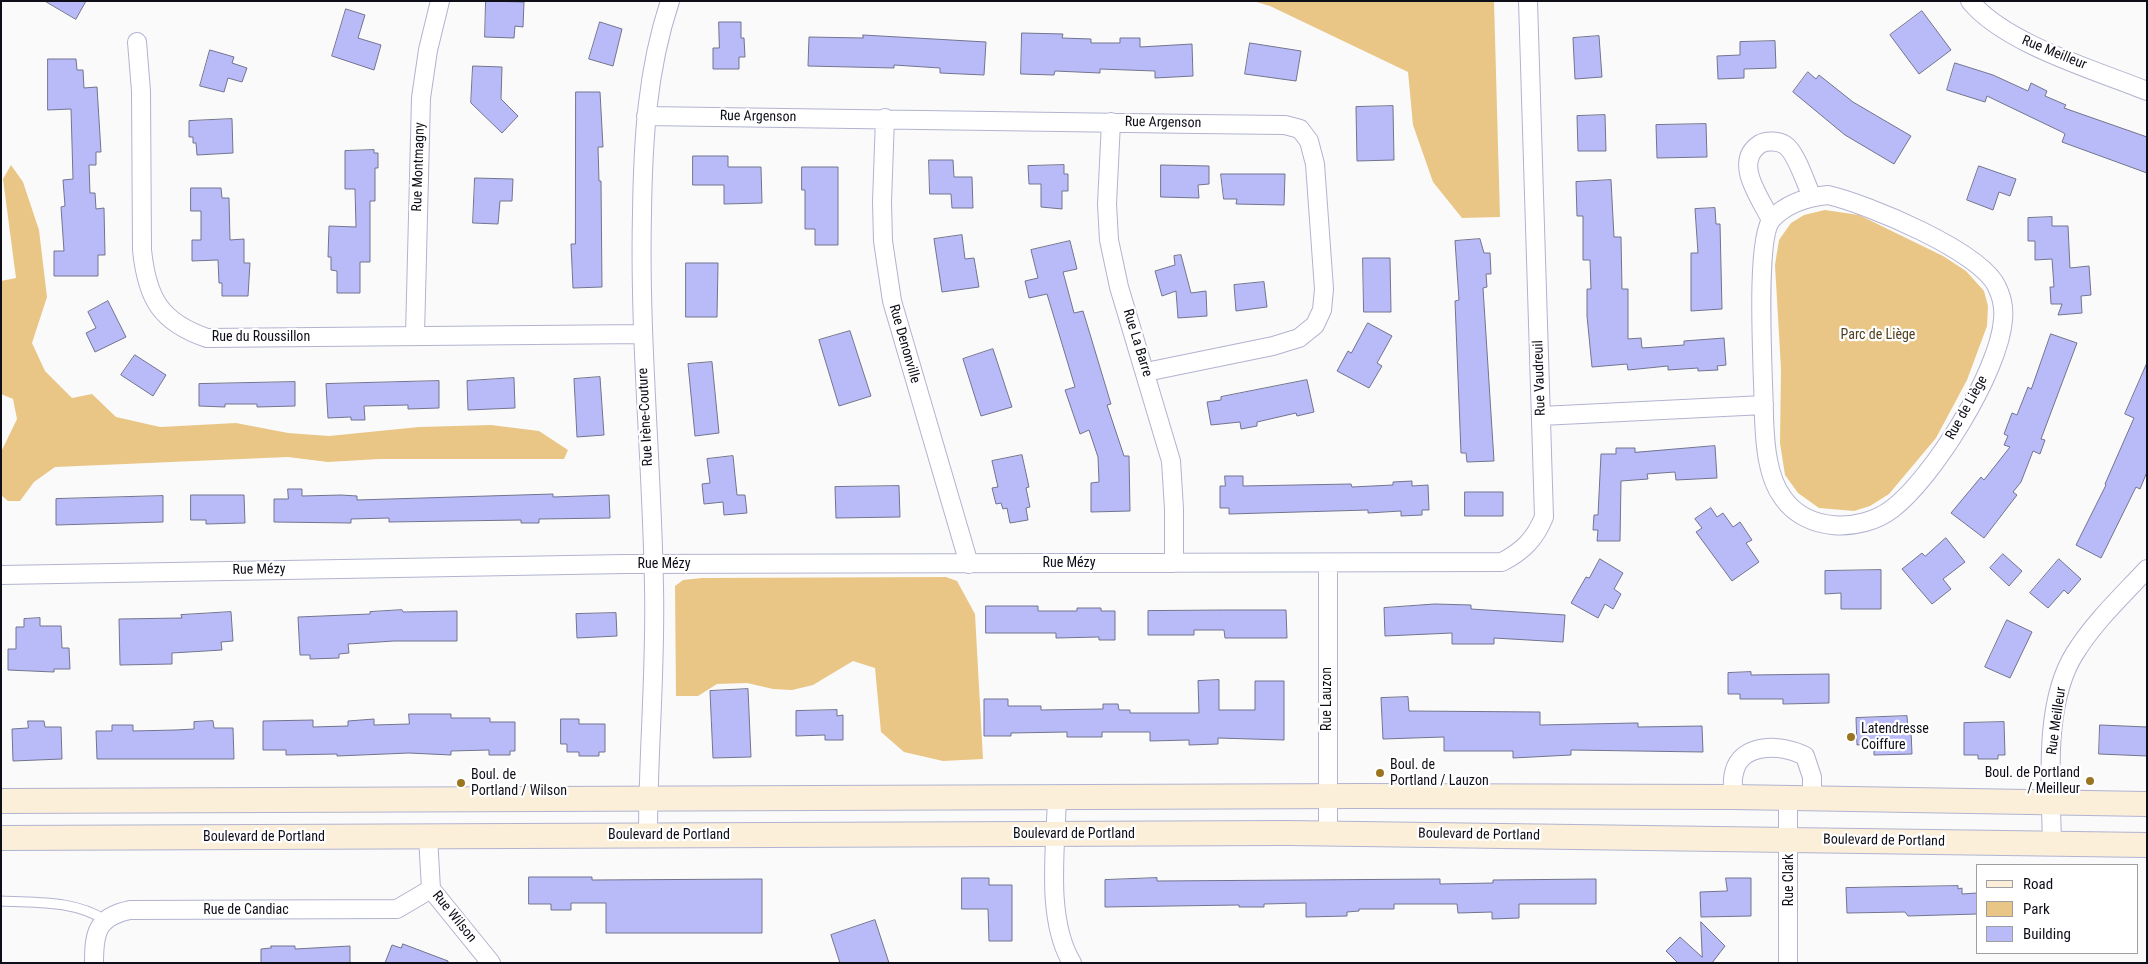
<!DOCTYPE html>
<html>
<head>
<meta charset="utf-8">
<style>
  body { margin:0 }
  #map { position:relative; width:2148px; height:964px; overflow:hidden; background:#fafafa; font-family:"Roboto Condensed",sans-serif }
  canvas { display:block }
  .frame { position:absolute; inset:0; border:2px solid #0e0e18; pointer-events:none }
  .legend { position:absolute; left:1976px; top:864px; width:162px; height:90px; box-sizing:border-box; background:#fff; border:1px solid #9f9fa3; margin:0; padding:6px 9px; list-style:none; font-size:15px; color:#0e0e18 }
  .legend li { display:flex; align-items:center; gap:10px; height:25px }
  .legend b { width:25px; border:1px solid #9f9fa3 }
</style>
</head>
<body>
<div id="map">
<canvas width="2148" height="964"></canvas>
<div class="frame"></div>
<ul class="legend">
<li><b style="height:6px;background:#fbefda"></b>Road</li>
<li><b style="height:14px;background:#e9c686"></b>Park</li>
<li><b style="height:14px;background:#b9bbf8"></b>Building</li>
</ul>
</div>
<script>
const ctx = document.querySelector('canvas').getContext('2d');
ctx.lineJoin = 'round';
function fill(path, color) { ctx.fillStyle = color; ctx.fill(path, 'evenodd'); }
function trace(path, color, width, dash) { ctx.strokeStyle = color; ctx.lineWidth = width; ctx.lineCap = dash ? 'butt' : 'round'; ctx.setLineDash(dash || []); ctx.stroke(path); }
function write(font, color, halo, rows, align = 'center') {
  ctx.font = font + ' "Roboto Condensed",sans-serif'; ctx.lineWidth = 4.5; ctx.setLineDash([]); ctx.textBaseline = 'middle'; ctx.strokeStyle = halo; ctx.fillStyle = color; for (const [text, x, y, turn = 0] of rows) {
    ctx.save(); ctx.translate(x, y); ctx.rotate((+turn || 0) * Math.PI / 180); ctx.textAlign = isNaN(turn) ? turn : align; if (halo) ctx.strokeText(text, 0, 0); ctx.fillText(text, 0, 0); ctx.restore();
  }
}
fill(new Path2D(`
  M1253,1H1494L1500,217L1462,218L1433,182L1413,125L1408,72L1270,6Z
  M11,165L23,182L39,230L47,297L32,343L45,371L72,398L92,394L116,417L160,427L236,423L288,433L329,436L419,427L491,425L539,431L568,450L564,459H379L328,462L288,457L55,467L34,482L20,501H8L1,495V452L17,419L13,399L1,394V281L16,278L3,179Z
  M1825,210L1859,215L1943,256L1966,271L1984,291L1988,306L1987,326L1967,380L1936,438L1889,494L1870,506L1854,511L1819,508L1798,493L1785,475L1780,443L1781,369L1775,265L1779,240L1791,223L1804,215Z
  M946,577L957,581L975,614L983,759L943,761L904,752L881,732L875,668L853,661L813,685L792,690L773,689L747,683L717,684L698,696H676L675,586L683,580L702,578Z`), '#e9c686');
const building = new Path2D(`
  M45,1H86L76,19Z
  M486,1L524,2L523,27L515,26L514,38L485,37Z
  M346,9L365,15L358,38L381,45L374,70L332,56Z
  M1922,11L1951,50L1919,74L1890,35Z
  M600,22L622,29L613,66L589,59Z
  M719,22H741V38H744L745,57H739V69H713V48H719Z
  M1022,33L1063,34L1062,38L1091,39V43H1120V38H1140V47L1192,44L1193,76L1155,78V71L1100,69V73L1055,71L1054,75L1021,74Z
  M863,35L986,42L984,75L940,73V68L894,65V68L808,66L809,37L863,38Z
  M1599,36L1602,77L1575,79L1573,38Z
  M1775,41L1776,68L1744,69V78L1718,79L1717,56L1740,55V42Z
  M1250,43L1301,51L1296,81L1245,74Z
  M210,50L234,57L232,63L247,68L242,82L228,78L224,92L200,86Z
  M48,59H76L77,70H83L84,88L97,87L101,152H96V165H89L90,193H95L96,209L104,208L105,255H98V276H54V251H64L61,207L65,206L63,180L73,179L71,109L48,110Z
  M1955,63L1993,75L2028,91L2031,83L2047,91L2045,96L2066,105L2064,108L2147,137V173L2062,142L2065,134L2062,132L1987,96L1985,102L1947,90Z
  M473,66L502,67L501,99L518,116L502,133L471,103Z
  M1808,72L1816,79L1819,75L1853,102L1911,136L1894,164L1845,135L1793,92Z
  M576,92H600L603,147H598L599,181H601L602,287L573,288L571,244H575Z
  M1393,106L1394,160L1357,161L1356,107Z
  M1605,115L1606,151H1578L1577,116Z
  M232,119L233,153L197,155L196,143H193V137H189V121Z
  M1706,124L1707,157L1657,158L1656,125Z
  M374,150V153H378V168H375V201H370V262H360V293H337V271L331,270V257H328L329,226L356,227L355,189H345V151Z
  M693,156H728V167H761L762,203L724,204V185H693Z
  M929,160H953L954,177H972L973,208H952L951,194H930Z
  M1064,165V174H1068V191H1062V209L1041,207V184H1029L1028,166Z
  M1161,165L1209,166V184L1198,185L1199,198L1161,197Z
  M1979,166L2016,179L2010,196L1999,192L1993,210L1967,200Z
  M802,167H838V245H815V229H805V190H802Z
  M1221,174H1285L1284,205L1236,204L1237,199H1224Z
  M475,178L513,179L512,201H500L498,224L473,223Z
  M1611,180L1614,237H1621L1622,289H1628V339L1641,338L1642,348L1684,345V341L1724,338L1726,365L1717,366L1718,370L1698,371V368L1668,370V366L1628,370L1627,364L1592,367L1587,316V289H1591L1590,260H1583V216H1577L1576,182Z
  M191,188H221L222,198H229L230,240L244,239V263H250L248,296H222V283H219L218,260L192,261V240H201V211H191Z
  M1715,208L1716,224H1720L1722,309L1691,311V253H1698L1695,209Z
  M2052,217V226H2068L2070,268L2089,266L2091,295L2081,296L2082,313L2058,315L2062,304H2051L2050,287H2054L2052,259L2035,260V241H2028V218Z
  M962,235L965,259L974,258L979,287L942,292L934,239Z
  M1480,239L1484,253H1490L1491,274H1486L1487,287L1483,288L1494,461L1467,462L1466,453H1461L1455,301L1459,300L1455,241Z
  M1070,241L1077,269L1063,272L1074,313L1083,311L1111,404L1107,405L1124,456H1129L1130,511L1091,512V483L1099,482L1098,457L1089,430L1080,434L1065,390L1075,387L1047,294L1029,298L1025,281L1038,278L1031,250Z
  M1181,255L1191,293L1206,291L1207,316L1178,318L1176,291L1162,296L1155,271L1175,265L1174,256Z
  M1363,258H1390L1391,312H1364Z
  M686,263H718L717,317H686Z
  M1264,282L1267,307L1236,311L1234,285Z
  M108,301L126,337L95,352L86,333L96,328L88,312Z
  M1368,323L1392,336L1377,363L1382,366L1369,388L1337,371L1348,351L1351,353Z
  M850,331L871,396L839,406L819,340Z
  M2051,334L2077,343L2041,439L2045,440L2040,454L2033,451L2021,482L2013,492L2017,495L1984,538L1951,513L1981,477L1984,480L2010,447L2004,445L2008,436L2004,434L2012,413L2017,415L2028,387L2031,389Z
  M993,349L1012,407L981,416L963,359Z
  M135,355L166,375L153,396L121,375Z
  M712,362L719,433L695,436L688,364Z
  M2147,363V472L2140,489L2136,487L2101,558L2076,545L2106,485L2105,484L2134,418L2125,414Z
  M600,377L604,435L577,437L574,379Z
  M514,378L515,408L468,410L467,381Z
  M1307,380L1314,412L1297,416L1296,413L1257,422V426L1241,429L1240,422L1211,425L1207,402L1221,400V397Z
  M439,381V408L408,409V405L364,406L365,420H351V417L328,418L326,384Z
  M295,382V406L257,407V404H225V407L199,406V384Z
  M1715,446L1717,478L1676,480L1675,472L1647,474L1648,479L1621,481L1620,541H1597L1598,530H1593L1594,515H1598L1601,454H1616V448H1635V452Z
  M1022,455L1029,487L1026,488L1030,507L1026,508L1028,520L1010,523L1007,508L1003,509L1001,503L996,504L992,488L998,487L992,461Z
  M733,456L737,495H745L747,513L724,515L723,502L704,504L702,484L710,483L707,459Z
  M1225,476H1243V486L1351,484L1352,487L1393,485V482L1412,481V486L1428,485L1429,510H1422V515L1401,516V511L1368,513V510L1229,514V508H1220V486H1225Z
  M899,486L900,517L836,518L835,487Z
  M288,489H302V496L341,495L357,496V500L553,494V497L609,495L610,518L539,519V523H521V520L389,522V518L351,519V523L274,522V499H288Z
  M1465,492H1503V516H1465Z
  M191,495H244L245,523L206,524V520H191Z
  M163,496V522L56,525V499Z
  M1711,508L1717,517L1723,513L1733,527L1740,522L1752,540L1746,543L1759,562L1732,581L1696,532L1702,528L1695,519Z
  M1946,538L1965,562L1943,579L1951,589L1932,604L1902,569L1922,553L1925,556Z
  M2003,554L2022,571L2009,586L1990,568Z
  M1600,559L1623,573L1614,589L1621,594L1613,609L1605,604L1598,618L1571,603L1586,577L1589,578Z
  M2059,559L2081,579L2068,594L2064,590L2048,608L2030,593Z
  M1881,570V609H1841V593L1825,594V571Z
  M1435,604L1471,605V609L1565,615L1563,642L1494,638V644H1452V633L1385,636L1384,608Z
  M986,606H1038V611H1077V608H1101V611H1115V640H1099V637L1056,638V633H986Z
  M402,610L403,612L457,611V641H394L348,644L349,653L339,654V658L310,659V655H300L298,617L370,614V612Z
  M1224,610H1286L1287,638H1225L1224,630H1194V635H1148V611Z
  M231,612L233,641L221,642L222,650L172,653V664L120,665L119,619L182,618L181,615Z
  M616,613L617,636L577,638L576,614Z
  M40,618V626H61L62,648H69L70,669H54V672L8,670V649H16V627H24V619Z
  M2007,620L2032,632L2010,678L1985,667Z
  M1751,672V675L1829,674V703L1783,704V699H1740V694H1728V673Z
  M1219,680V710H1255V681H1284V740L1218,738V744L1189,745V740L1150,741V732H1102V737H1067V732L1011,733V736H984V699H1008V706H1041V710L1103,709V704H1118L1119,710H1130V713H1199L1198,681Z
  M748,689L751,757L713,758L710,691Z
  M1408,697L1409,711L1540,712V725L1635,723H1638V727L1702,726L1703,752L1571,750V755L1513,758V751H1444V737L1383,739L1381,698Z
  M837,710V716L843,715V740H825V735L796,736V711Z
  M409,714H451V718H490V722H515V751H510V755H489V750L451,751V755L409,753L337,756V754L286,755V750H263V721L313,720V727L348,726V721L374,719V725L409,724Z
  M1907,716L1908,730H1911L1912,754L1874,755V744L1857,745L1856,718Z
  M561,719H579V724H605V752H599V756H579V752H567V744H561Z
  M28,721H44L45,727H61L62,759L13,761L12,729L28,728Z
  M213,721L214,728H233L234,759H97L96,731H112V725H133V731L176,730L194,729V722Z
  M2004,722L2005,755H1998V759H1978V755H1964V723Z
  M2100,725L2147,727V756L2099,754Z
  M529,877H592V880L762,879V933H606V903H571V910H551V904H529Z
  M962,878H989V885H1012V941H989L988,909H962Z
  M1157,878V881L1440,879V884L1493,883V880L1596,879V904H1519V918L1492,919V912L1458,913L1457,904H1394V909H1359V911L1347,912V916L1306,917V903L1264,904V907H1239V905L1105,907V880Z
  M1726,878H1751V916L1701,917L1700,892L1727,891Z
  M1958,886V889L1962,888V894L1977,893V914L1908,916L1905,912L1847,913L1846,888Z
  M875,920L889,963H840L831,935Z
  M1701,922L1725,946L1712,963H1678L1666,951L1680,937L1702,957Z
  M403,944L448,961V963H385L392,945L401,948Z
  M271,946H295V949L350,946V963H261V949L271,948Z`);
fill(building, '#b9bbf8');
trace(building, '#72748f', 1);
const lane = new Path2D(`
  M1,901C37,903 74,900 105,920`);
const street = new Path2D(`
  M1970,1C2005,44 2095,70 2147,91
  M137,42L141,91L142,250C147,298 160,322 207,338L643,334
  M646,116L1197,124L1285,125L1300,129L1309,141L1315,164L1324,289L1322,310L1315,325L1299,338L1273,346L1146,372
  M885,118L882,202L883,241L892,301L969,564
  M1111,122L1107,204L1109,240L1119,287L1171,461L1174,509V563
  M1828,195C1867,204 1981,251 1997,287C2002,297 2004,310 2003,320C1999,372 1933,478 1892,509C1860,533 1807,532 1783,498C1767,477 1765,443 1764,418C1764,383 1754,239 1772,219C1786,204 1808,197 1828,195Z
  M1771,220C1761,199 1732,162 1760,144C1767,140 1779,141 1785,145C1796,152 1806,184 1812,197
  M415,335L421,98L428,50L440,1
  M1541,416L1764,405
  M1328,564V834
  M1,575L625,564L1502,562C1523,551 1535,539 1544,517L1528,1
  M1057,796C1056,847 1045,918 1072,963
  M1733,797C1733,789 1732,780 1734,773C1740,742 1783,744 1805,756L1812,777V798
  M1788,798V963
  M648,835C648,752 656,669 654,587C652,462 639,338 642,213C643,140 647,70 670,1
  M428,836L431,889L491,963
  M2052,844C2051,786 2043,703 2075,653C2095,621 2122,596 2147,569
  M94,963C94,932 97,917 130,910L397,909L431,889`);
const secondary = new Path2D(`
  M1,801L1362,796L1733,797L2147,804
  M1,838L1288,833L2147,845`);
trace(lane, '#b1b3d0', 11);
trace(street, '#b1b3d0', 20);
trace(secondary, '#b1b3d0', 26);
trace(lane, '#fff', 9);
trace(street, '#fff', 18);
trace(secondary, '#fbefda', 24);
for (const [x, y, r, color] of [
  [1851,737,5,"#9b7420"],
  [1380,773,5,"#9b7420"],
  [2090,781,5,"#9b7420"],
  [461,783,5,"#9b7420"]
]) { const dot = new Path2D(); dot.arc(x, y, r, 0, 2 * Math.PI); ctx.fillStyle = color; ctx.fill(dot); trace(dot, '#fff', 2); }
write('14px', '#0e0e18', '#fff', [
  ["Rue Meilleur",2054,53,22],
  ["Rue Argenson",758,117,1],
  ["Rue Argenson",1163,123,1],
  ["Rue Montmagny",419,167,-88],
  ["Rue du Roussillon",261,337],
  ["Rue La Barre",1137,343,73],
  ["Rue Denonville",904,344,74],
  ["Rue Vaudreuil",1540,378,-92],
  ["Rue de Liège",1967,408,-61],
  ["Rue Irène-Couture",646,417,-93],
  ["Rue Mézy",1069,563],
  ["Rue Mézy",664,564],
  ["Rue Mézy",259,570,-1],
  ["Rue Lauzon",1327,699,-90],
  ["Rue Meilleur",2057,721,-82],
  ["Boulevard de Portland",1074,834],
  ["Boulevard de Portland",669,835],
  ["Boulevard de Portland",1479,835,1],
  ["Boulevard de Portland",264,837],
  ["Boulevard de Portland",1884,841,1],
  ["Rue Clark",1789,880,-90],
  ["Rue de Candiac",246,910],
  ["Rue Wilson",454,917,51]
]);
write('14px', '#51401f', '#fff', [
  ["Parc de Liège",1878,335]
]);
write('14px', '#0e0e18', '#fff', [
  ["Latendresse",1861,729],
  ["Coiffure",1861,745],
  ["Boul. de",1390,765],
  ["Portland / Lauzon",1390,781],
  ["Boul. de Portland",2080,773,"right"],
  ["/ Meilleur",2080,789,"right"],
  ["Boul. de",471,775],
  ["Portland / Wilson",471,791]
], 'left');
</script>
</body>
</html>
